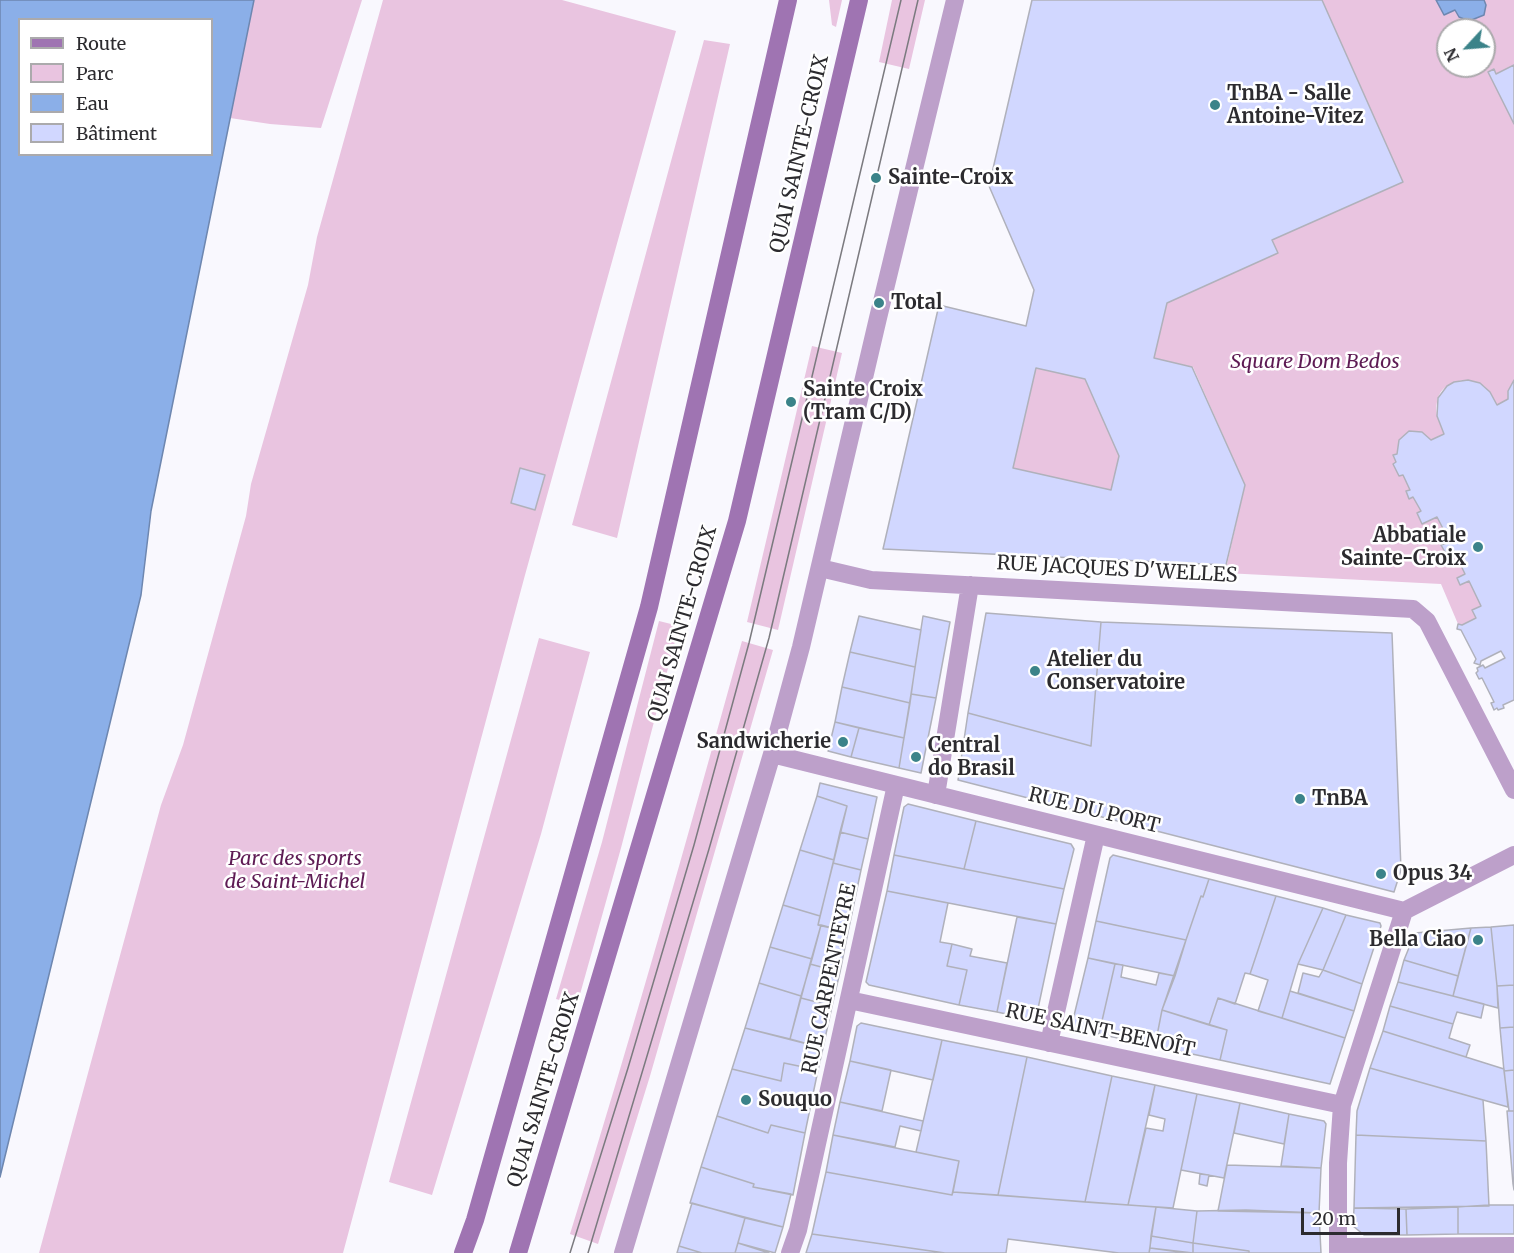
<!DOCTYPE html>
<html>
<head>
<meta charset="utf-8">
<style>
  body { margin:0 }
  #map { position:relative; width:1514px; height:1253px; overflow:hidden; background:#f9f8fe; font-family:Merriweather,serif }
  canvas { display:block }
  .legend { position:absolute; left:18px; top:18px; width:195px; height:138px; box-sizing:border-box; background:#fff; border:2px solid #abaaac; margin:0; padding:8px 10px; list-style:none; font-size:18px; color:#2c2b2f }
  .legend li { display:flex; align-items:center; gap:12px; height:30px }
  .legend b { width:30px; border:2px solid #abaaac }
  .north { position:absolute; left:1436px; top:18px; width:60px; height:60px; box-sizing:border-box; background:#fff; border:2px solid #abaaac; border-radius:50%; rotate:244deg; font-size:16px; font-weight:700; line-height:24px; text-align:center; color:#2c2b2f }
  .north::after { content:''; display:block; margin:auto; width:21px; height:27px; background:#3b8389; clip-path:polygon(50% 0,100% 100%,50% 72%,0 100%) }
  .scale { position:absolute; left:1301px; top:1208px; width:99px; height:27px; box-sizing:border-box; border:3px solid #2c2b2f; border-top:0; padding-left:8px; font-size:18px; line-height:21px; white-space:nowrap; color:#2c2b2f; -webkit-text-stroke:4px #fff; paint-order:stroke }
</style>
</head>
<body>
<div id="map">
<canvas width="1514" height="1253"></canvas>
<ul class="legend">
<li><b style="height:8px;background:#9f74b2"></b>Route</li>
<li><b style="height:16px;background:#e9c4e0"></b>Parc</li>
<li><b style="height:16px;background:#8bafe8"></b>Eau</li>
<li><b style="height:16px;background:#d1d7ff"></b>Bâtiment</li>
</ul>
<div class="north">N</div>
<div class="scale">20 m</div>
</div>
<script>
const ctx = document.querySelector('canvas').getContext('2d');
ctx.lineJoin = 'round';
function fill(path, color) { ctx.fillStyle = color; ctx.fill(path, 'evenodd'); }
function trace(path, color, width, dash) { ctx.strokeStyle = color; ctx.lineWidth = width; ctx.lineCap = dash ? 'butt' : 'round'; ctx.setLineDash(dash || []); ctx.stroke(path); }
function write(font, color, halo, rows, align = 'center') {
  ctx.font = font + ' Merriweather,serif'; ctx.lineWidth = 5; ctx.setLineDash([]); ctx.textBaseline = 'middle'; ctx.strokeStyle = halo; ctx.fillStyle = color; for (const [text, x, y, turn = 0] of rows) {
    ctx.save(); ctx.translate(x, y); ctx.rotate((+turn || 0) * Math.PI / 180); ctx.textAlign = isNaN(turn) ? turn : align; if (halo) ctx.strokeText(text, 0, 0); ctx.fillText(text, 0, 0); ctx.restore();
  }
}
fill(new Path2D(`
  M254,0H362L321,128L270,124L230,118Z
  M383,0H562L676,31L525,575L343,1253H39L161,805L183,745L246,516L251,484L308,285L317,237Z
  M829,0H842L836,27L832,25Z
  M892,0H925L909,69L879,62Z
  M1322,0H1514V65L1496,74L1494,69L1489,72L1514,124V380L1508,391V399L1497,405C1492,396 1488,387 1479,383C1463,376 1440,383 1437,402C1434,413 1440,424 1444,434L1431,440L1422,432L1409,431L1399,440L1397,454L1393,456L1396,462L1393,464L1399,476L1403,475L1410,490L1406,492L1409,498L1413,497L1421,511L1417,513L1422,524L1437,517L1450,542L1442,546L1445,552L1453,549L1465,574L1457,578L1460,585L1469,581L1481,606L1476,618L1462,625L1458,624L1441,584L1225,573L1245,485L1193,367L1154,358L1167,303L1278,253L1272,240L1403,182ZM1448,30H1484V66H1448Z
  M704,40L730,44L617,538L572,525Z
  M812,346L842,353L778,630L747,622Z
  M1036,368L1085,379L1119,456L1111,490L1013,468Z
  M659,621L679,626L621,848L577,1005L556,999L602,842Z
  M539,638L590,652L541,834L432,1195L389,1182Z
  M742,641L773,650L650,1076L598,1244L570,1234C631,1038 687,840 742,641Z`), '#e9c4e0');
const water = new Path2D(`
  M0,0H254L151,511L141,595L0,1177ZM20,20H212V154H20Z
  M1436,0H1484L1486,5L1484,15L1469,21L1459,17L1455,10L1444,15Z`);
fill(water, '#8bafe8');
trace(water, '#6e87b0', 1.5);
const building = new Path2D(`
  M1032,0H1322L1403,182L1272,240L1278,253L1167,303L1154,358L1192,367L1245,485L1226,565L883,549L939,305L1026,326L1034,290L989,186ZM1036,368L1085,379L1119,456L1111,490L1013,468Z
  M1514,65V124L1488,72L1494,69L1496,74Z
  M1468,380L1480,383L1490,392L1497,405L1508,399V391L1514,380V700L1503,705L1504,708L1498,710L1497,708L1494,710L1491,703L1494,702L1482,678L1479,679L1476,673L1478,671L1477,668L1483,665L1485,668L1505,658L1501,651L1481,661L1480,665L1474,663L1476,659L1461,630L1457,629L1458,624L1462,625L1476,618L1472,610L1481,606L1469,581L1460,585L1457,578L1465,574L1453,549L1445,552L1441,545L1450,542L1437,517L1422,524L1417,513L1421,511L1413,497L1409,499L1406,491L1410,490L1403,475L1399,476L1393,464L1396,462L1393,455L1397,454L1399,440L1409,431L1422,432L1431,440L1444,434L1437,416L1438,398L1447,386L1454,382Z
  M520,468L545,475L535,510L511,503Z
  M986,613L1101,622L1091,746L968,713Z
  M859,616L921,630L915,667L850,652Z
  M923,616L950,622L936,698L911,694Z
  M1101,622L1392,633L1401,870L1394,892L958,780L968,713L1091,746Z
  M850,652L915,667L910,703L842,687Z
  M842,687L910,703L904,738L835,722Z
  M911,694L936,698L921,773L899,768Z
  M835,722L859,728L851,757L828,751Z
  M859,728L904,738L899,768L851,757Z
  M820,783L877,797L868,839L840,832L847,806L817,796Z
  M817,796L847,806L834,860L800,850Z
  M908,804L976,821L964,869L894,855L904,807Z
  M976,821L1071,844L1074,849L1064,889L964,869Z
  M840,832L868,839L861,870L833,863Z
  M800,850L834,860L820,916L783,905Z
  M894,855L1064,889L1056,924L887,891Z
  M1113,855L1209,879L1203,897L1201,896L1186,940L1096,921L1110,858Z
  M833,863L861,870L848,932L818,925Z
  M1209,879L1276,896L1250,974L1245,973L1235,1004L1218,998L1209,1025L1162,1010L1201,896L1203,897Z
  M887,891L948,903L940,942L952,944L947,966L967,970L959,1005L869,985L866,982Z
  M1276,896L1323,908L1298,964L1282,1018L1258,1011L1268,980L1250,974Z
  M783,905L820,916L818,925H821L812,959L770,947Z
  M1323,908L1346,915L1323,970L1298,964Z
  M1346,915L1380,923L1381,926L1362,984L1323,970Z
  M1017,917L1056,924L1036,1018L1034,1020L997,1012Z
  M1096,921L1186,940L1175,976L1088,958Z
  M821,925L848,932L840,972L810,964Z
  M1514,925V985L1497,986L1491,927Z
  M1491,927L1497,986L1498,1008L1453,996L1471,928Z
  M1471,928L1458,976L1404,960L1415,933Z
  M952,944L972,949L970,956L1007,963L997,1012L959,1005L967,970L947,966Z
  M770,947L812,959L801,996L759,983Z
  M1088,958L1115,964L1099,1034L1071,1028Z
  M1404,960L1458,976L1453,996L1398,982Z
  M810,964L840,972L832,1006L801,998Z
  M1115,964L1123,965L1121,977L1156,985L1159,973L1175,976L1162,1010L1155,1046L1099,1034Z
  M1323,970L1362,984L1354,1011L1298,993L1303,973L1319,977Z
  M1398,982L1484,1004L1481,1018L1457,1012L1453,1024L1390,1006Z
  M759,983L801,996L790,1039L745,1028Z
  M1514,985V1027L1500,1028L1497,986Z
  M1290,991L1354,1011L1345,1038L1282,1018Z
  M801,998L832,1006L823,1048L790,1039Z
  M1218,998L1345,1038L1330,1084L1220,1060L1227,1030L1209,1025Z
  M1390,1006L1453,1024L1449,1038L1470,1045L1466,1057L1383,1031Z
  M1162,1010L1227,1030L1220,1060L1155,1046Z
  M861,1023L942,1040L933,1080L850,1061L857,1026Z
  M1514,1027V1070L1504,1071L1500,1028Z
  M745,1028L823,1048L818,1070L784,1063L781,1081L732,1069Z
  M1383,1031L1504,1069L1508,1107L1370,1068Z
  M942,1040L1027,1057L998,1195L953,1192L959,1161L916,1152Z
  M1027,1057L1112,1076L1085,1202L998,1195Z
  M850,1061L891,1070L882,1111L840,1102Z
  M784,1063L818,1070L805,1133L771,1125L768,1133L717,1116L732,1069L781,1081Z
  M1370,1068L1483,1100L1486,1141L1356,1135L1357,1111Z
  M1514,1070V1111H1509L1504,1071Z
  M1112,1076L1155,1085L1128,1205L1085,1202Z
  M1155,1085L1197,1094L1173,1208L1128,1205L1146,1128L1163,1131L1165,1119L1149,1115Z
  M1197,1094L1240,1103L1224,1178L1181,1170Z
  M840,1102L923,1121L921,1131L900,1126L895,1147L833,1135Z
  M1240,1103L1289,1114L1284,1144L1234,1133Z
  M1507,1111H1514V1190L1513,1184Z
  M1289,1114L1324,1121L1326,1124L1321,1168L1281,1166Z
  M717,1116L768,1133L771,1125L805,1133L793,1195L753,1187L754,1184L701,1167Z
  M833,1135L959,1161L952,1195L826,1172Z
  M1356,1135L1486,1141L1489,1206L1354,1208Z
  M1227,1165L1321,1168L1319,1213L1218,1211Z
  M701,1167L754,1184L753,1187L791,1194L783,1227L690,1203Z
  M826,1172L952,1195L953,1192L1156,1207L1149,1253H1119L1008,1239L1006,1253H945L812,1234Z
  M1200,1174L1209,1175L1207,1186L1199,1184Z
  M692,1203L745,1218L735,1253H702L679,1246Z
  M1489,1205H1514V1234H1458V1207Z
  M1156,1207L1197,1211L1193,1243L1151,1236Z
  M1458,1207V1234L1407,1235L1406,1209Z
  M1354,1208L1406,1209L1407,1235H1364L1353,1226Z
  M1246,1210L1319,1213L1321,1253H1249V1251L1193,1243L1197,1211Z
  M745,1218L783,1227L775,1253L738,1243Z
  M812,1234L945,1253H806Z
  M1151,1236L1193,1243V1253L1150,1248Z
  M738,1243L769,1253H735Z
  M1193,1243L1249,1251V1253H1193Z
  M679,1246L702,1253H677Z
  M1150,1248L1187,1253H1149Z`);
fill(building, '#d1d7ff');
trace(building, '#b0b1bb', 1.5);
trace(new Path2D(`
  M820,568L871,580L1413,609L1427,621L1514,790
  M772,754L1404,911
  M936,795L970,585
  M1404,911L1514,855
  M849,1000L1342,1105
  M1049,1043L1096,835
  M1338,1247L1514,1246
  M623,1253L772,754L801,647L878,318L955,0
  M790,1253L798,1230L896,785
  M1338,1253V1163L1342,1105L1404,911`), '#bda0ca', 18);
trace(new Path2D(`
  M463,1253L475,1220L649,607L788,0
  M518,1253L737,521L859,0`), '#9f74b2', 18);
trace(new Path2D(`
  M570,1253L628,1068L694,845L749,643L901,0
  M588,1253L709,849L769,638L918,0`), '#7b7a7f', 1.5);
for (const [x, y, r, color] of [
  [1215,105,6,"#3b8389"],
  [876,178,6,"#3b8389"],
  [879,303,6,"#3b8389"],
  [791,402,6,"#3b8389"],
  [1478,547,6,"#3b8389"],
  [1035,671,6,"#3b8389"],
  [843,742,6,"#3b8389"],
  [916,757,6,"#3b8389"],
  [1300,799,6,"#3b8389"],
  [1381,874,6,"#3b8389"],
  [1478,940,6,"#3b8389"],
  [746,1100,6,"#3b8389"]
]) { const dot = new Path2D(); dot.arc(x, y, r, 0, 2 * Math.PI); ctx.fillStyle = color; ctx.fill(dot); trace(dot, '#fff', 2); }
write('bold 20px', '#2c2b2f', '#fff', [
  ["TnBA - Salle",1227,94],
  ["Antoine-Vitez",1227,117],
  ["Sainte-Croix",888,178],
  ["Total",891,303],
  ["Sainte Croix",803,390],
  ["(Tram C/D)",803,413],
  ["Abbatiale",1466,536,"right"],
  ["Sainte-Croix",1466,559,"right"],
  ["Atelier du",1047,660],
  ["Conservatoire",1047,683],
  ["Sandwicherie",831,742,"right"],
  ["Central",928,746],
  ["do Brasil",928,769],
  ["TnBA",1312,799],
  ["Opus 34",1393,874],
  ["Bella Ciao",1466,940,"right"],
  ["Souquo",758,1100]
], 'left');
write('20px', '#2c2b2f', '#fff', [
  ["QUAI SAINTE-CROIX",800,154,-77],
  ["RUE JACQUES D'WELLES",1117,570,3],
  ["QUAI SAINTE-CROIX",683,624,-74],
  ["RUE DU PORT",1094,811,14],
  ["RUE CARPENTEYRE",830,979,-78],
  ["RUE SAINT-BENOÎT",1100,1031,12],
  ["QUAI SAINTE-CROIX",544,1090,-73]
]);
write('italic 20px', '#5e1b54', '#fff', [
  ["Square Dom Bedos",1315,362],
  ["Parc des sports",295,859],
  ["de Saint-Michel",295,882]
]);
</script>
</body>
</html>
